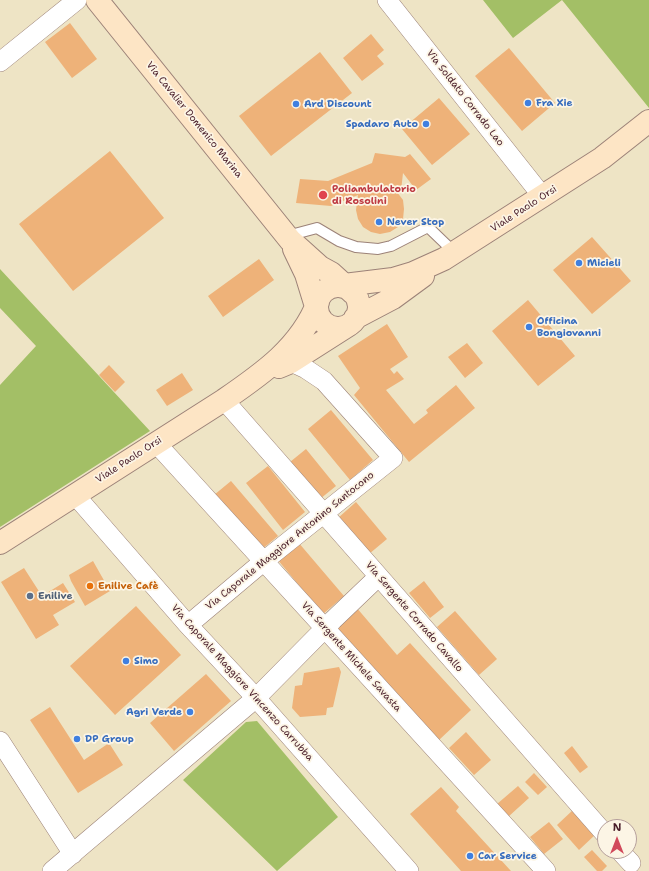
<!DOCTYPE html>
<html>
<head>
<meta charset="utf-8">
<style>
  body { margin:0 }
  #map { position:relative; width:649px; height:871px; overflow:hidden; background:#eee4c5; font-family:"Shantell Sans",sans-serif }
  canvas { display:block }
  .north { position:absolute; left:597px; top:819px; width:40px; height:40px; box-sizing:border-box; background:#fcf5e5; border:1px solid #b59f9b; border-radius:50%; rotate:0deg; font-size:11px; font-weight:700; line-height:16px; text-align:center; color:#4a1f2b }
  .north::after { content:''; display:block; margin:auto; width:14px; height:18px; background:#d1495b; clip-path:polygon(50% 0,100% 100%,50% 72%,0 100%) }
</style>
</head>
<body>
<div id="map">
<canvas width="649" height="871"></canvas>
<div class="north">N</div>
</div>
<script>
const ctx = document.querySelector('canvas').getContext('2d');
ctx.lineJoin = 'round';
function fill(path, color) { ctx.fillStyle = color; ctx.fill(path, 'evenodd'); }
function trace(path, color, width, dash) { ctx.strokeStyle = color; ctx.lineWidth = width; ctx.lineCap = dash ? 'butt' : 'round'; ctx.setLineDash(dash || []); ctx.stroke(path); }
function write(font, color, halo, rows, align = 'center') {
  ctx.font = font + ' "Shantell Sans",sans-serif'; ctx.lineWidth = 3.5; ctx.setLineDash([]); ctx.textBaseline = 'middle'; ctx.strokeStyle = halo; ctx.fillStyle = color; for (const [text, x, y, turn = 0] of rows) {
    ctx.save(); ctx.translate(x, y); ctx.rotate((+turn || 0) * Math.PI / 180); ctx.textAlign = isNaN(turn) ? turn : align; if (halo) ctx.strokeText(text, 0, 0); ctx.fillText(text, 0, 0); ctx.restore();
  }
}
fill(new Path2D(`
  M483,0H649V108L562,0L513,38Z
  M0,269L150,431L0,527V385L36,346L0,308Z
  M257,721L338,817L277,871L183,780L246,722Z`), '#a3bf66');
fill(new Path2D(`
  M70,23L97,59L72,78L45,42Z
  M371,34L384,50L377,56L384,64L362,81L343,58Z
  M509,48L555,103L522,131L475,76Z
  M320,52L352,93L271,156L239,116Z
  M439,98L470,134L432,165L402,129Z
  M110,151L164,218L73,291L19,224Z
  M375,153L405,157L410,154L431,179L416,190L403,173L401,191L397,192L403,200L404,209L403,219L398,227L390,232L380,234L371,232L363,227L358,219L356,210L358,195L331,206L296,203L300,179L328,181L372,163Z
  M592,237L631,281L592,314L553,270Z
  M259,259L274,280L223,317L208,296Z
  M528,300L575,356L538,386L492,331Z
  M387,324L408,357L390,369L394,374L397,371L404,379L386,390L414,424L428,413L426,410L456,385L475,408L409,462L354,395L360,388L338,356Z
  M467,343L483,363L465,378L448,357Z
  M109,365L125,382L115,392L99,375Z
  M182,373L193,390L167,406L156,390Z
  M331,410L373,460L350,480L308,429Z
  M306,449L336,486L320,499L290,462Z
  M268,466L305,512L283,530L246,483Z
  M231,481L278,536L261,550L214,495Z
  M356,502L387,539L369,554L338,518Z
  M298,542L344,596L323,614L277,559Z
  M93,561L110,591L85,606L71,581L69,575Z
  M24,568L42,596L63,583L75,602L53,615L59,625L36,639L1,582Z
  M424,581L444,607L430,618L409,593Z
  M136,606L181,655L115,715L70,666Z
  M356,607L397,655L410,643L471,710L439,740L334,628Z
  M455,611L497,659L479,675L437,627Z
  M339,667L341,672L333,707L327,708L326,715L300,717L292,708L295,686L302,685L304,673Z
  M206,674L231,701L174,751L150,723Z
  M50,707L84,760L109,743L123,765L78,793L30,720Z
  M466,732L491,760L474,775L449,748Z
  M572,746L588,767L580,773L564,753Z
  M534,773L547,787L538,795L525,782Z
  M518,786L529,798L508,817L497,804Z
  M441,787L459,807L456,811L511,871H461L410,814Z
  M574,809L596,834L579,850L557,825Z
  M549,822L563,839L544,854L530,837Z
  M592,850L607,866L602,871H597L584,857Z`), '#eeb279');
const lane = new Path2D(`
  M287,236L317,228L339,241L356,247L378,249L391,246L428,227L455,253`);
const street = new Path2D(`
  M387,0L543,197
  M0,62L77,0
  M224,400L605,834
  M156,443L546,871
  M75,495L188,625L256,698L409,871
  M188,625L264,561L393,458L324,381L306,369L291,362
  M0,741L73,854
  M620,851L631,863
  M52,871L256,698L333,620L378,577`);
const secondary = new Path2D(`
  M97,0L290,240L320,267L331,273L353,293
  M294,249L306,274L318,313
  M336,286L393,279L413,273L444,259L602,158L649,121
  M317 307a21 21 0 1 1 42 0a21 21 0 1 1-42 0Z
  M355,318L393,298L423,276
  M279,367L291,362L349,325
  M0,543L224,400C262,374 301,347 318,302`);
trace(lane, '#9c8278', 12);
trace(street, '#9c8278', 20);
trace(secondary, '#9c8278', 24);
trace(lane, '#fff', 10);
trace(street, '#fff', 19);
trace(secondary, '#fde5c5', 22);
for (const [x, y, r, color] of [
  [528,103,4,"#3f7fe0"],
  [296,104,4,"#3f7fe0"],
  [426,124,4,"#3f7fe0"],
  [323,195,5,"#e0444e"],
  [379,222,4,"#3f7fe0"],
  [579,263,4,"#3f7fe0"],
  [529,327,4,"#3f7fe0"],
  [90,586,4,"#e8710a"],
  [30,596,4,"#5c6f8a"],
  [126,661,4,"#3f7fe0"],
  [190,712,4,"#3f7fe0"],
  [77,739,4,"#3f7fe0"],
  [470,856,4,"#3f7fe0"]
]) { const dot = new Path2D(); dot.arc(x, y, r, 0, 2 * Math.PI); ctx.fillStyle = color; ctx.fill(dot); trace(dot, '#fcf5e5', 1.5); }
write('10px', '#4a1f2b', '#fcf5e5', [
  ["Via Soldato Corrado Lao",465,98,52],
  ["Via Cavalier Domenico Marina",194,120,51],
  ["Viale Paolo Orsi",524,209,-33],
  ["Viale Paolo Orsi",129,460,-33],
  ["Via Caporale Maggiore Antonino Santocono",290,541,-39],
  ["Via Sergente Corrado Cavallo",414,617,49],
  ["Via Sergente Michele Savasta",351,657,48],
  ["Via Caporale Maggiore Vincenzo Carrubba",242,683,48]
]);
write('bold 10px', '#366cbe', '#fcf5e5', [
  ["Fra Xie",536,103],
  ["Ard Discount",304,104],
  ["Spadaro Auto",418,124,"right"],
  ["Never Stop",387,222],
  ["Micieli",587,263],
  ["Officina",537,321],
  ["Bongiovanni",537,333],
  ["Simo",134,661],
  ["Agri Verde",182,712,"right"],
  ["DP Group",85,739],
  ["Car Service",478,856]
], 'left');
write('bold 10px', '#be3a42', '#fcf5e5', [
  ["Poliambulatorio",332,189],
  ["di Rosolini",332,201]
], 'left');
write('bold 10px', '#c56008', '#fcf5e5', [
  ["Enilive Cafè",98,586]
], 'left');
write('bold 10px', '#4e5e75', '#fcf5e5', [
  ["Enilive",38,596]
], 'left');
</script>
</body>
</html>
